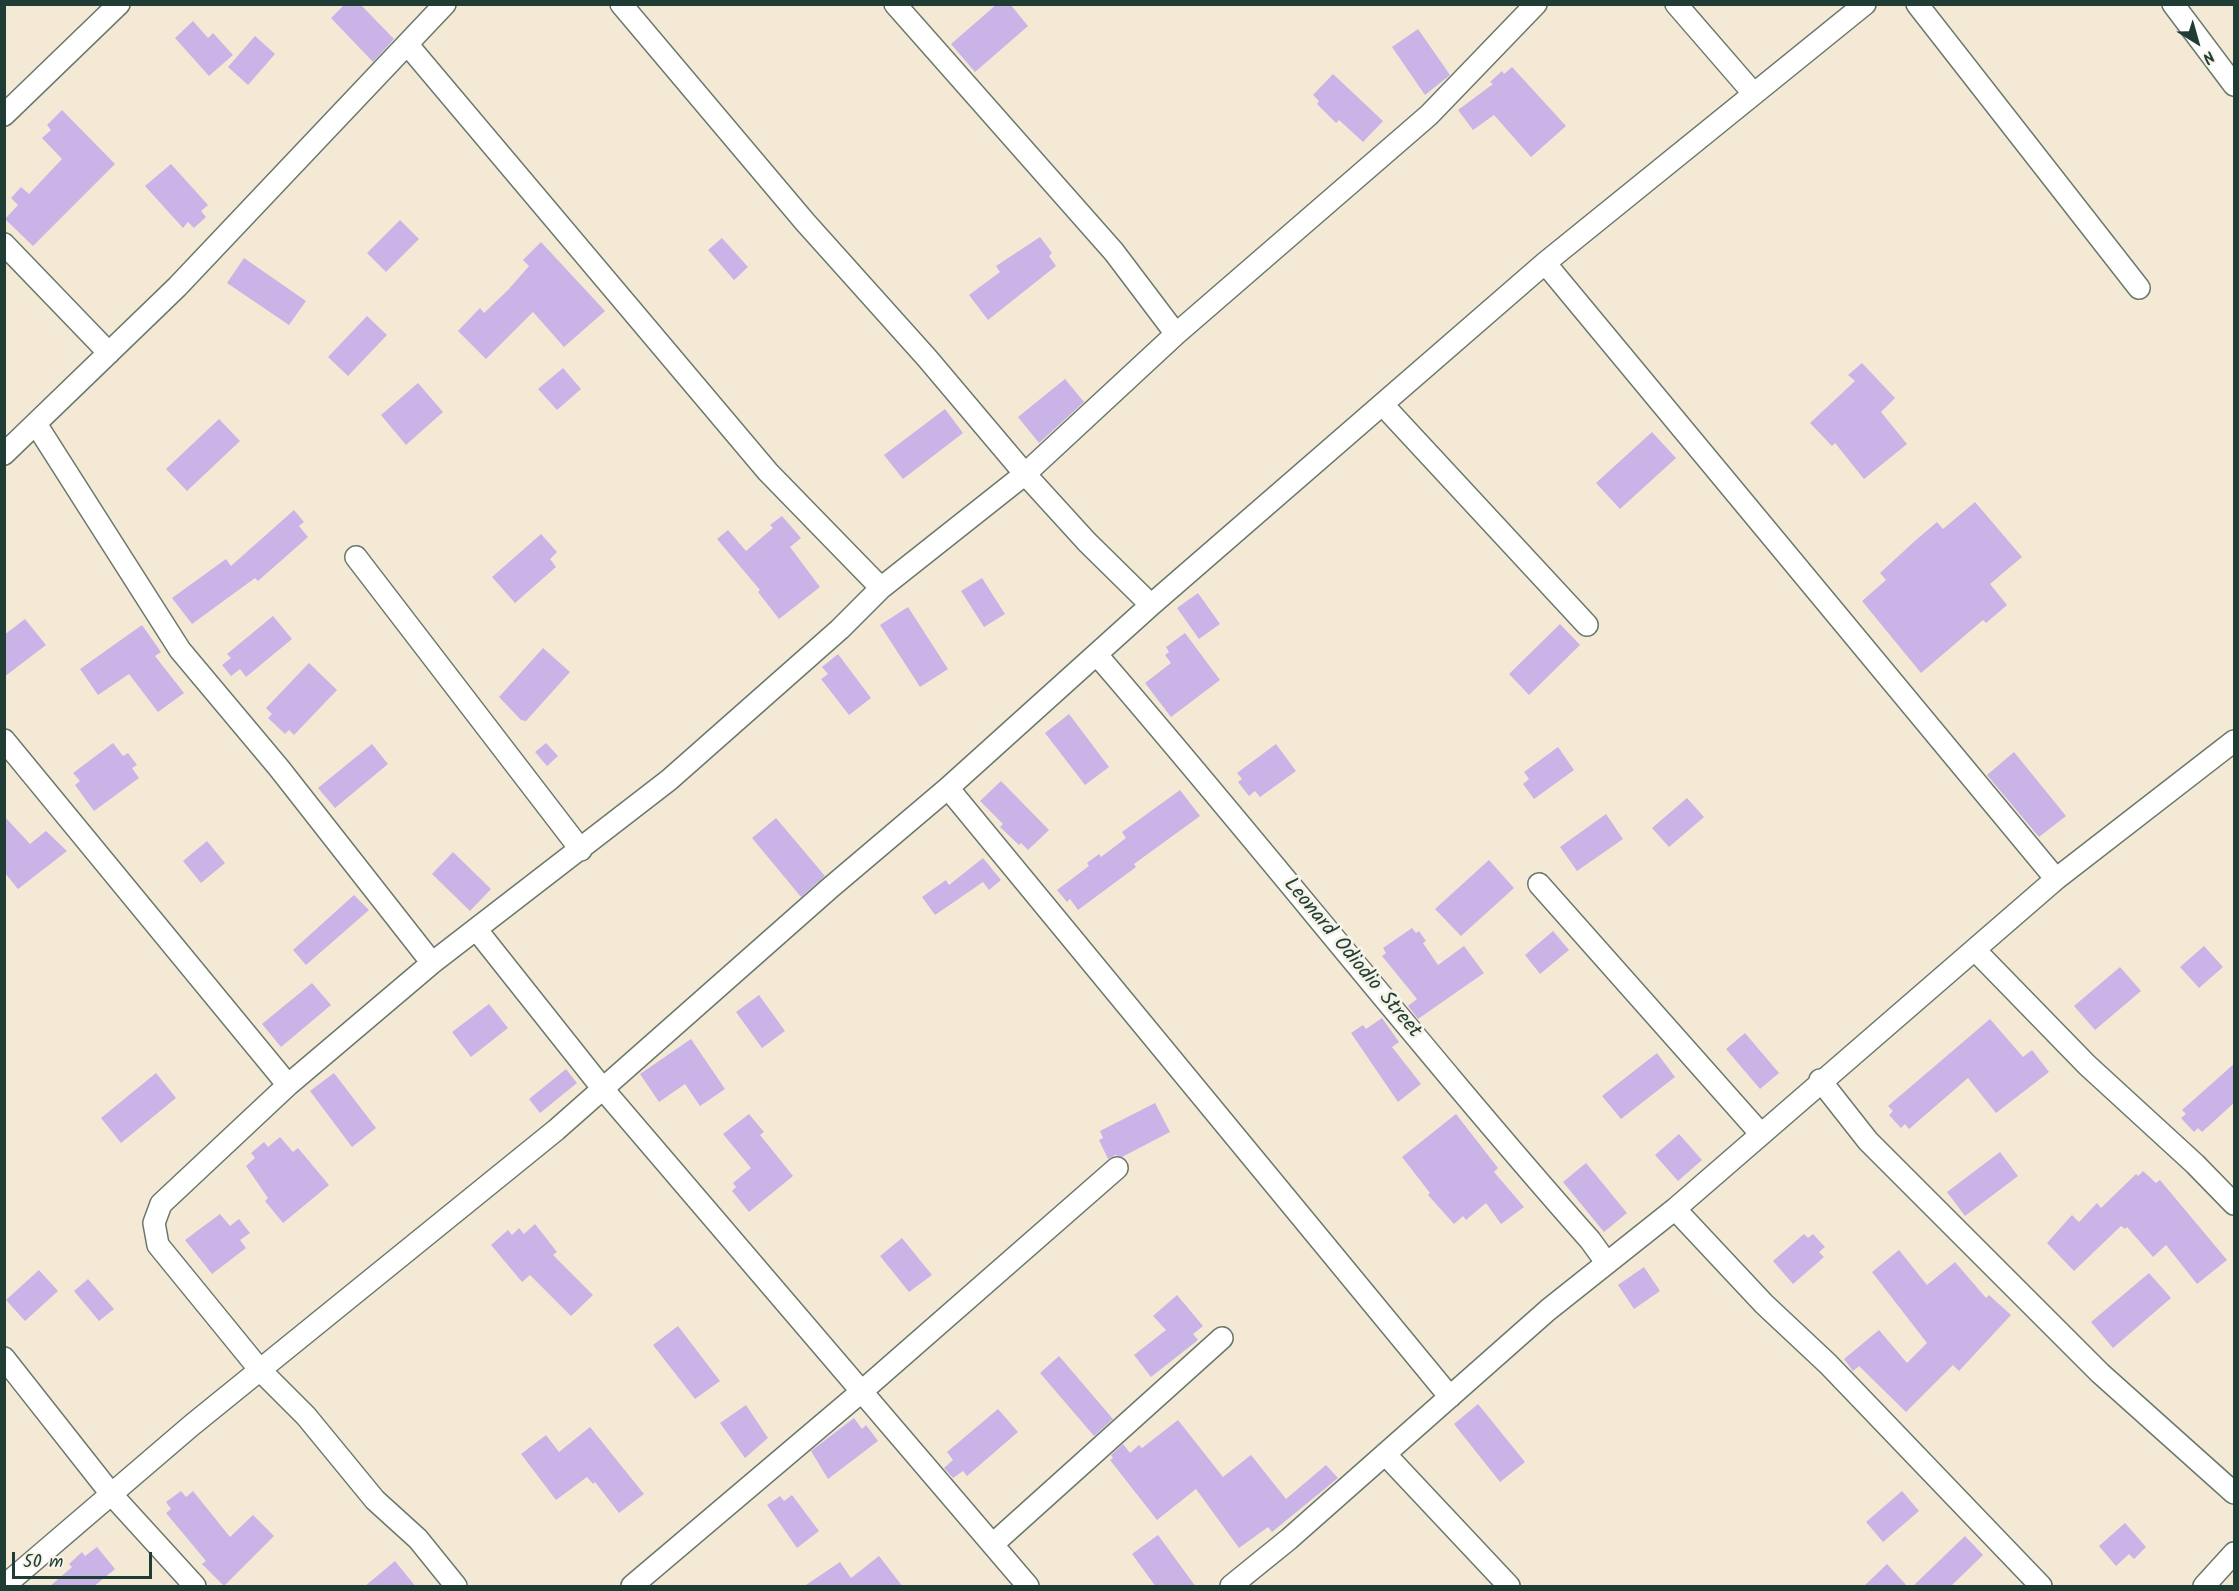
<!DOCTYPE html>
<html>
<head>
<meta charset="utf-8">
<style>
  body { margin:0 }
  #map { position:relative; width:2239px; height:1591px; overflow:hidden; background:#f4e9d5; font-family:Kalam,sans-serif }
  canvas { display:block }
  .frame { position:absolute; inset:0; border:6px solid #1f3d34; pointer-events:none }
  .north { position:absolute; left:2167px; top:12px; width:60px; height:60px; -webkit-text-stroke:4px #f7f3e8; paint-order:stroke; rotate:143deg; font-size:16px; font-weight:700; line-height:24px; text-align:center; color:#1f3d34 }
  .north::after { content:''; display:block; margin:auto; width:21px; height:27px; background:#1f3d34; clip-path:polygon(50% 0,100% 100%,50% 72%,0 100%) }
  .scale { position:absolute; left:12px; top:1552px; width:140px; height:27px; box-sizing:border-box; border:3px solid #1f3d34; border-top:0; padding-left:8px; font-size:18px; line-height:21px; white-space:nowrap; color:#1f3d34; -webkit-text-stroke:4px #f7f3e8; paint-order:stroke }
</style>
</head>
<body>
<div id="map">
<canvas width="2239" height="1591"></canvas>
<div class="frame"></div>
<div class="north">N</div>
<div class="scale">50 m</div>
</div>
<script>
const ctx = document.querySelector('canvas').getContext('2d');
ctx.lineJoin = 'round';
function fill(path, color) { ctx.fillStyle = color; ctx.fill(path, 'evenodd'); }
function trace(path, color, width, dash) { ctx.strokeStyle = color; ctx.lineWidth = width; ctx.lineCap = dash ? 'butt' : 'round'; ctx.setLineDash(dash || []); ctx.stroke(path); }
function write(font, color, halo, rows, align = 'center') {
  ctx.font = font + ' Kalam,sans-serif'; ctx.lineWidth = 6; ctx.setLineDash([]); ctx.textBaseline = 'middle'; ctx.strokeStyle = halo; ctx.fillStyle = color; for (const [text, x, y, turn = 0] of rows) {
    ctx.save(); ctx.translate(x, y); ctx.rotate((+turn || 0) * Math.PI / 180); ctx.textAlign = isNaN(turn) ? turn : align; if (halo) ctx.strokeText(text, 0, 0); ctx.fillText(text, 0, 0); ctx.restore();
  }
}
fill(new Path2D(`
  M345,4H360L394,39L373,62L331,18Z
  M997,4H1010L1028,26L975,72L951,44Z
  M193,21L208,38L213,33L233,55L209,76L175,38Z
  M1418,29L1450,75L1425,95L1392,47Z
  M255,36L275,54L248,85L228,67Z
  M1512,67L1566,126L1531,157L1494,115L1473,130L1458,110L1493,84L1490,82L1502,71L1504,74Z
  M1333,74L1383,121L1363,142L1339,120L1336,123L1317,104L1319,101L1313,95Z
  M62,110L115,164L33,246L5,219L18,205L11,198L21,187L29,194L62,159L42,138L51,130L47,125Z
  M171,164L208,205L201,211L206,217L194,228L188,222L183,228L145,186Z
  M400,220L419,239L386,272L367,253Z
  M1040,237L1052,253L1049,256L1056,266L988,320L969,295L1000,272L996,266Z
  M722,238L748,267L734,280L708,250Z
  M541,242L605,311L564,347L533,312L486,359L458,331L480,308L484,313L508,290L529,266L523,260Z
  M244,258L306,301L289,325L227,283Z
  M367,316L387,335L348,376L328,357Z
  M1862,363L1895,398L1881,412L1907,444L1864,479L1835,443L1832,446L1810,423L1855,381L1848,375Z
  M563,368L581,389L557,410L538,389Z
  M1065,379L1084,402L1039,443L1018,417Z
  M418,383L443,412L406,445L381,415Z
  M945,409L963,433L903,479L884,455Z
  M219,419L240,441L187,491L166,469Z
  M1652,432L1676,458L1620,509L1596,483Z
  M1975,502L2022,557L1990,584L2007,605L1986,623L1983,620L1921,673L1862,601L1886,580L1880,573L1916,540L1937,522L1943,529Z
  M294,510L304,522L299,526L308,537L258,581L255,578L192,624L172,598L226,559L231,566Z
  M782,516L801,538L790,547L820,587L779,619L758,592L760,590L717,539L728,530L746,551L773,528L770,525Z
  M541,534L557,552L550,559L556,567L515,603L492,577Z
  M982,578L1005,614L984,627L961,591Z
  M1198,593L1220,624L1199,639L1177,608Z
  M908,607L948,669L920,687L880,625Z
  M273,616L292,639L246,677L240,669L231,676L222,665L231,658L227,654Z
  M25,619L46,645L4,677V635Z
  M1560,624L1580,645L1529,695L1509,674Z
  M142,625L161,652L155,656L184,693L158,712L129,674L98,695L80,669Z
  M1185,633L1220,680L1171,717L1145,683L1171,663L1165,655L1169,652L1166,647Z
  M543,648L570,672L526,721L521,720L499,697Z
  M838,654L871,698L849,715L821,679L828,674L822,667Z
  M309,663L337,690L294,735L289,730L285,734L268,718L272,714L266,708Z
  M1069,714L1109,767L1085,785L1045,733Z
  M113,743L123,756L128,753L137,765L132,768L139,778L94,811L75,785L80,781L73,773Z
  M546,743L558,756L547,766L535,752Z
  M372,744L388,764L335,808L318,788Z
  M1276,744L1296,771L1260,797L1255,791L1249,796L1238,782L1242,779L1237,773Z
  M1558,747L1574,770L1534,799L1523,784L1529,779L1524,772Z
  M2014,752L2066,816L2039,837L1987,775Z
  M1001,781L1049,830L1028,850L1021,843L1019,845L1000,827L1003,824L980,801Z
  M1180,790L1200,816L1134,864L1136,867L1078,910L1070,899L1067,902L1057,890L1089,866L1087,863L1099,854L1101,857L1126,838L1122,832Z
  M1687,798L1704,817L1669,847L1652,828Z
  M1606,814L1623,839L1577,871L1560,847Z
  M4,816L30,844L46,831L67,851L18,889L4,872Z
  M776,818L825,876L801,897L752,838Z
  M207,841L225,863L201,883L183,861Z
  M453,852L491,889L470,911L432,874Z
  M983,858L1001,880L989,890L983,882L935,915L922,897L946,880L949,885Z
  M1489,860L1514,888L1461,936L1435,909Z
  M354,895L369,910L306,965L293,950Z
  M1412,928L1416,933L1419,931L1426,941L1423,943L1438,965L1464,946L1484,973L1418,1019L1408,1006L1417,999L1382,956L1386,953L1383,948Z
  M1553,931L1569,950L1540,974L1525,955Z
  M2204,946L2223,967L2199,988L2180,967Z
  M2120,967L2141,991L2095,1030L2074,1006Z
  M312,983L331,1005L281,1047L262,1024Z
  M759,995L785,1031L762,1048L736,1012Z
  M489,1004L508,1028L471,1057L452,1032Z
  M1382,1018L1399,1042L1392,1047L1421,1084L1398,1102L1351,1033L1363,1025L1366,1029Z
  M1990,1019L2023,1057L2032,1050L2049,1072L1996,1113L1968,1078L1909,1129L1905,1124L1901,1128L1889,1115L1893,1111L1888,1106Z
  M1745,1033L1779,1073L1760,1089L1726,1049Z
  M691,1039L725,1089L700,1106L685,1084L659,1102L640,1074Z
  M1657,1053L1675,1077L1621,1119L1602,1096Z
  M2235,1063V1102L2202,1132L2198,1128L2194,1132L2181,1118L2186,1114L2182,1110Z
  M566,1069L577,1083L540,1113L529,1099Z
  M156,1073L176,1098L121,1143L101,1118Z
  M334,1073L376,1128L352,1147L310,1091Z
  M1155,1103L1170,1132L1122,1157L1115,1155L1108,1159L1099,1140L1103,1138L1100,1131Z
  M749,1114L764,1132L760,1135L793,1176L749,1212L732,1191L736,1187L733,1183L751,1168L723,1134Z
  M1456,1114L1498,1168L1494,1172L1524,1207L1501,1224L1486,1203L1466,1220L1463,1216L1454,1224L1428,1195L1430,1193L1402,1157Z
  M1679,1134L1702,1160L1678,1181L1655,1155Z
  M280,1137L293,1152L298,1148L329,1185L283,1223L265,1201L268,1198L246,1166L255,1158L251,1153L264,1142L268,1147Z
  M2000,1152L2018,1176L1965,1216L1947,1192Z
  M1586,1163L1627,1213L1604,1232L1563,1182Z
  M2143,1171L2156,1183L2160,1180L2227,1260L2197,1284L2166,1245L2153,1257L2127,1227L2125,1229L2121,1226L2074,1271L2047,1243L2072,1215L2079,1222L2097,1203L2101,1208L2136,1174L2138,1176Z
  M220,1214L230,1226L239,1219L250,1233L240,1240L246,1248L212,1274L185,1240Z
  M535,1224L557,1252L553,1255L593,1295L571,1316L530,1275L522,1282L491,1245L508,1230L512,1235L519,1228L524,1234Z
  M1804,1234L1808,1238L1813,1234L1825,1247L1819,1252L1824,1257L1793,1284L1773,1261Z
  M902,1238L932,1275L909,1292L880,1256Z
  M1899,1250L1927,1285L1955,1262L1986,1298L1989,1295L2011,1315L1959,1371L1953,1365L1906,1412L1859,1366L1853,1371L1844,1359L1879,1330L1907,1363L1927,1343L1872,1272Z
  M1644,1267L1660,1291L1634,1309L1618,1285Z
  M39,1270L58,1291L25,1321L6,1300Z
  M2149,1273L2171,1298L2113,1348L2091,1322Z
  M88,1279L114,1309L99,1321L74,1291Z
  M1177,1295L1203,1326L1193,1334L1198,1340L1151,1377L1134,1355L1166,1330L1153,1316Z
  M678,1326L720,1381L695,1399L653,1345Z
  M1059,1356L1113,1419L1094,1436L1040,1373Z
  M1478,1404L1525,1462L1500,1482L1454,1424Z
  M746,1405L768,1438L745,1458L720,1423Z
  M998,1409L1018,1432L967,1476L963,1471L953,1478L944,1468L953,1460L947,1452Z
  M854,1418L862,1429L866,1425L878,1441L828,1479L811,1451Z
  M1178,1420L1223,1477L1251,1455L1286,1499L1326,1465L1338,1478L1272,1532L1268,1527L1239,1548L1196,1489L1157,1520L1110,1460L1113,1458L1111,1455L1123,1444L1130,1453L1139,1445L1142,1448Z
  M590,1427L644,1494L619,1513L595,1482L593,1484L587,1477L556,1500L521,1454L546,1435L559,1452Z
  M181,1491L186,1497L193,1491L230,1537L253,1515L274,1536L224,1586L202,1564L206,1561L166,1513L171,1509L166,1502Z
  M1902,1491L1919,1511L1883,1542L1866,1522Z
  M792,1495L819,1531L797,1548L767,1505L780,1496L784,1501Z
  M2125,1523L2146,1547L2134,1559L2129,1554L2116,1566L2099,1546Z
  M1158,1535L1196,1587H1156L1132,1554Z
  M1965,1536L1983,1555L1950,1587H1912Z
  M97,1547L115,1569L93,1587H49L72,1567L69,1564L82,1552L85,1556Z
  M879,1556L903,1587H803L840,1562L851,1578Z
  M395,1561L416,1587H364Z
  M1887,1564L1908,1587H1863Z`), '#cab3e7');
const minor = new Path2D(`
  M621,4L805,222L927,358L1025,474L1087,542L1151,605
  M1676,4L1754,94
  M1917,4L2139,288
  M2173,4L2234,85
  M4,115L119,4
  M4,244L109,353
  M1545,263L2056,879
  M1176,334L1429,115L1536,4
  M1383,405L1587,625
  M36,424L180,650L279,768L432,963
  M4,454L177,287L445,4
  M356,557L581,850
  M881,588L1025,474L1176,334L1114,252L895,4
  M1097,655C1264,848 1421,1049 1590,1240L1606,1262
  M4,740L288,1085L432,963L669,780L840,629L881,588L768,472L407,44
  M948,788L1450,1397
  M1539,884L1760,1133
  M476,929L603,1089L1028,1586
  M1975,950L2087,1065L2195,1164L2234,1204
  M1820,1080L1868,1141L2100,1373L2234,1493
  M288,1085L161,1204L154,1223L158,1245L260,1370L306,1416L375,1500L418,1539L456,1586
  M1675,1209L1764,1304L1828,1364L2041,1586
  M4,1358L112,1495L195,1586
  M1385,1454L1509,1586
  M993,1544L1222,1338
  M4,1586L192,1425L556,1130L830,888L948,788L1151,605L1545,263L1865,4
  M632,1586L861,1392L1117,1168
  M1231,1586L1289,1539L1548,1310L1675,1209L2056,879L2234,741
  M2204,1586L2234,1553`);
trace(minor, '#6a796c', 24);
trace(minor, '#fff', 21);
write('21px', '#1f3d34', '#f7f3e8', [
  ["Leonard Odiodio Street",1351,959,50]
]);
</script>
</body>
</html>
